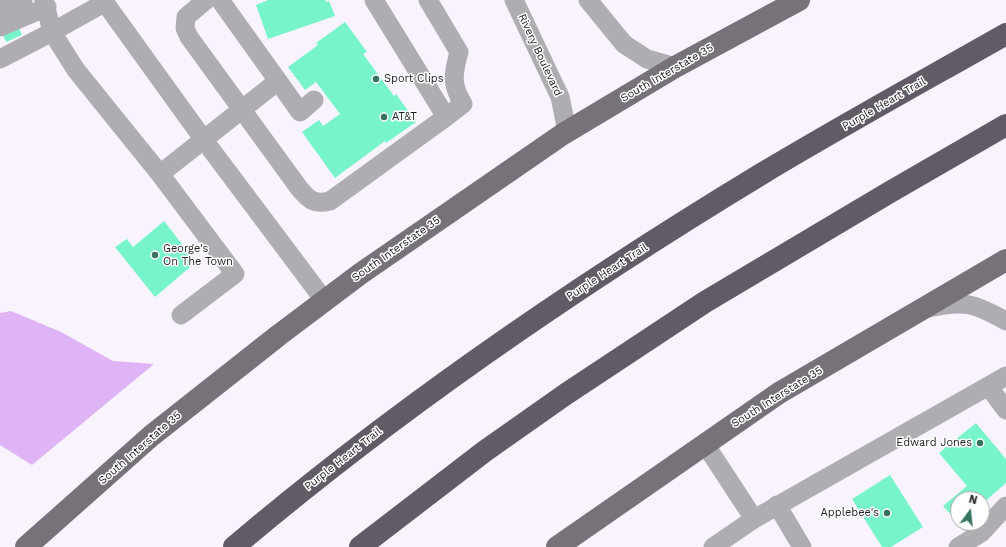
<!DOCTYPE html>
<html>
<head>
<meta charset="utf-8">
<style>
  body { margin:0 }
  #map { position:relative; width:1006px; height:547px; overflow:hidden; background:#f9f3fd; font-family:"Work Sans",sans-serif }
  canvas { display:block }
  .north { position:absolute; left:950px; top:491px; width:40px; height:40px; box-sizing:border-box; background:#fff; border:1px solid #a5a4a6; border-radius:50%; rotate:15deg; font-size:11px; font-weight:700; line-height:16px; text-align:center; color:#1f1c21 }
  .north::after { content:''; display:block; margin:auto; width:14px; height:18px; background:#35735f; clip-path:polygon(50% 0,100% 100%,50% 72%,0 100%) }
</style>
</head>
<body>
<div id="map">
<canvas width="1006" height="547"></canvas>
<div class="north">N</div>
</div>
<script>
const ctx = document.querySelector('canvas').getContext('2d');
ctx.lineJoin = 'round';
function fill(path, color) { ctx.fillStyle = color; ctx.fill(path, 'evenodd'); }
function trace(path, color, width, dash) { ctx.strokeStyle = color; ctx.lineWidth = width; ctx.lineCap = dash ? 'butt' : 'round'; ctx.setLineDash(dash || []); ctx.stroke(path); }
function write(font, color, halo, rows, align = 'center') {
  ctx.font = font + ' "Work Sans",sans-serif'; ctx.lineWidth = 3; ctx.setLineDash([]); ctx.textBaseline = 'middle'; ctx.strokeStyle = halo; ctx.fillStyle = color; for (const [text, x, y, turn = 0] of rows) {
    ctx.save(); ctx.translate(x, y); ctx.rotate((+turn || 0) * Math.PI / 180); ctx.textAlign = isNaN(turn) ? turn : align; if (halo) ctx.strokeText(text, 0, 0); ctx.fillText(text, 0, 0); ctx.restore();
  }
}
fill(new Path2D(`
  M11,311L61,332L113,361L154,364L32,465L0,445V313Z`), '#deb4f6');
fill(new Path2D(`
  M7,0L22,35L6,42L0,28Z
  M268,0H325L326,2L329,1L335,16L268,39L256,5Z
  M345,22L367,52L363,54L394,96L396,94L416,122L386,143L385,141L335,178L302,132L319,120L323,126L340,114L316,82L305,90L288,67L318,45L316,43Z
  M164,221L196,262L155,297L115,247L127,239L133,247Z
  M976,423L1006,459V483L982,504V499H958V523L943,506L967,486L939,453Z
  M890,475L923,527L891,547H882L852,499Z`), '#78f4cb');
trace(new Path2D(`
  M44,0L52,32L76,70L160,174L278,81L220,0
  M103,0L204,140L324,300
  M206,0L186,17L185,28L189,37L299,188C309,200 314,205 330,201L446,117L374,0
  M428,0L459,52C453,74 451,84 463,104L446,117
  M514,0L560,97L566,126L563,134
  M588,0L624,44L647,59L675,67
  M0,10L23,0
  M0,27L47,7
  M0,59L52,32L104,3
  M278,81L300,112L314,100
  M160,174L235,274L181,315
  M928,308C964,300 974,303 1006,321
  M988,386L1006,410
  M705,444L754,519
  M777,505L802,547
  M713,547L754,519L1006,376
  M958,547L981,533L1006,506`), '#b0adb2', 19);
trace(new Path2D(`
  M26,547L151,436L279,335L360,274L563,134L675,67L799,0
  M557,547L779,393L1006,260`), '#77717a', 22);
trace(new Path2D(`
  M234,547C399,407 578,285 763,173C843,125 925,80 1006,34
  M360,547L485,451L566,394L705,302L890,192L1006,125`), '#625b66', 22);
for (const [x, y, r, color] of [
  [376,79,4,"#35735f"],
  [384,117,4,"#35735f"],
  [155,255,4,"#35735f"],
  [980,443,4,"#35735f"],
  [887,513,4,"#35735f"]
]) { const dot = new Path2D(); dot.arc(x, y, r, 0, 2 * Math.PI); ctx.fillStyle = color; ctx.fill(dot); trace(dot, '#fff', 1.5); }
write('11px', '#1f1c21', '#fff', [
  ["Rivery Boulevard",540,55,65],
  ["South Interstate 35",667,73,-30],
  ["Purple Heart Trail",884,104,-30],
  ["South Interstate 35",396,249,-35],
  ["Purple Heart Trail",607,272,-33],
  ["South Interstate 35",777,397,-32],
  ["South Interstate 35",140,448,-41],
  ["Purple Heart Trail",343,459,-38]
]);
write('11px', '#1f1c21', '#fff', [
  ["Sport Clips",384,79],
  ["AT&T",392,117],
  ["George's",163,249],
  ["On The Town",163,262],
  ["Edward Jones",972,443,"right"],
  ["Applebee's",879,513,"right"]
], 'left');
</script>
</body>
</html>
